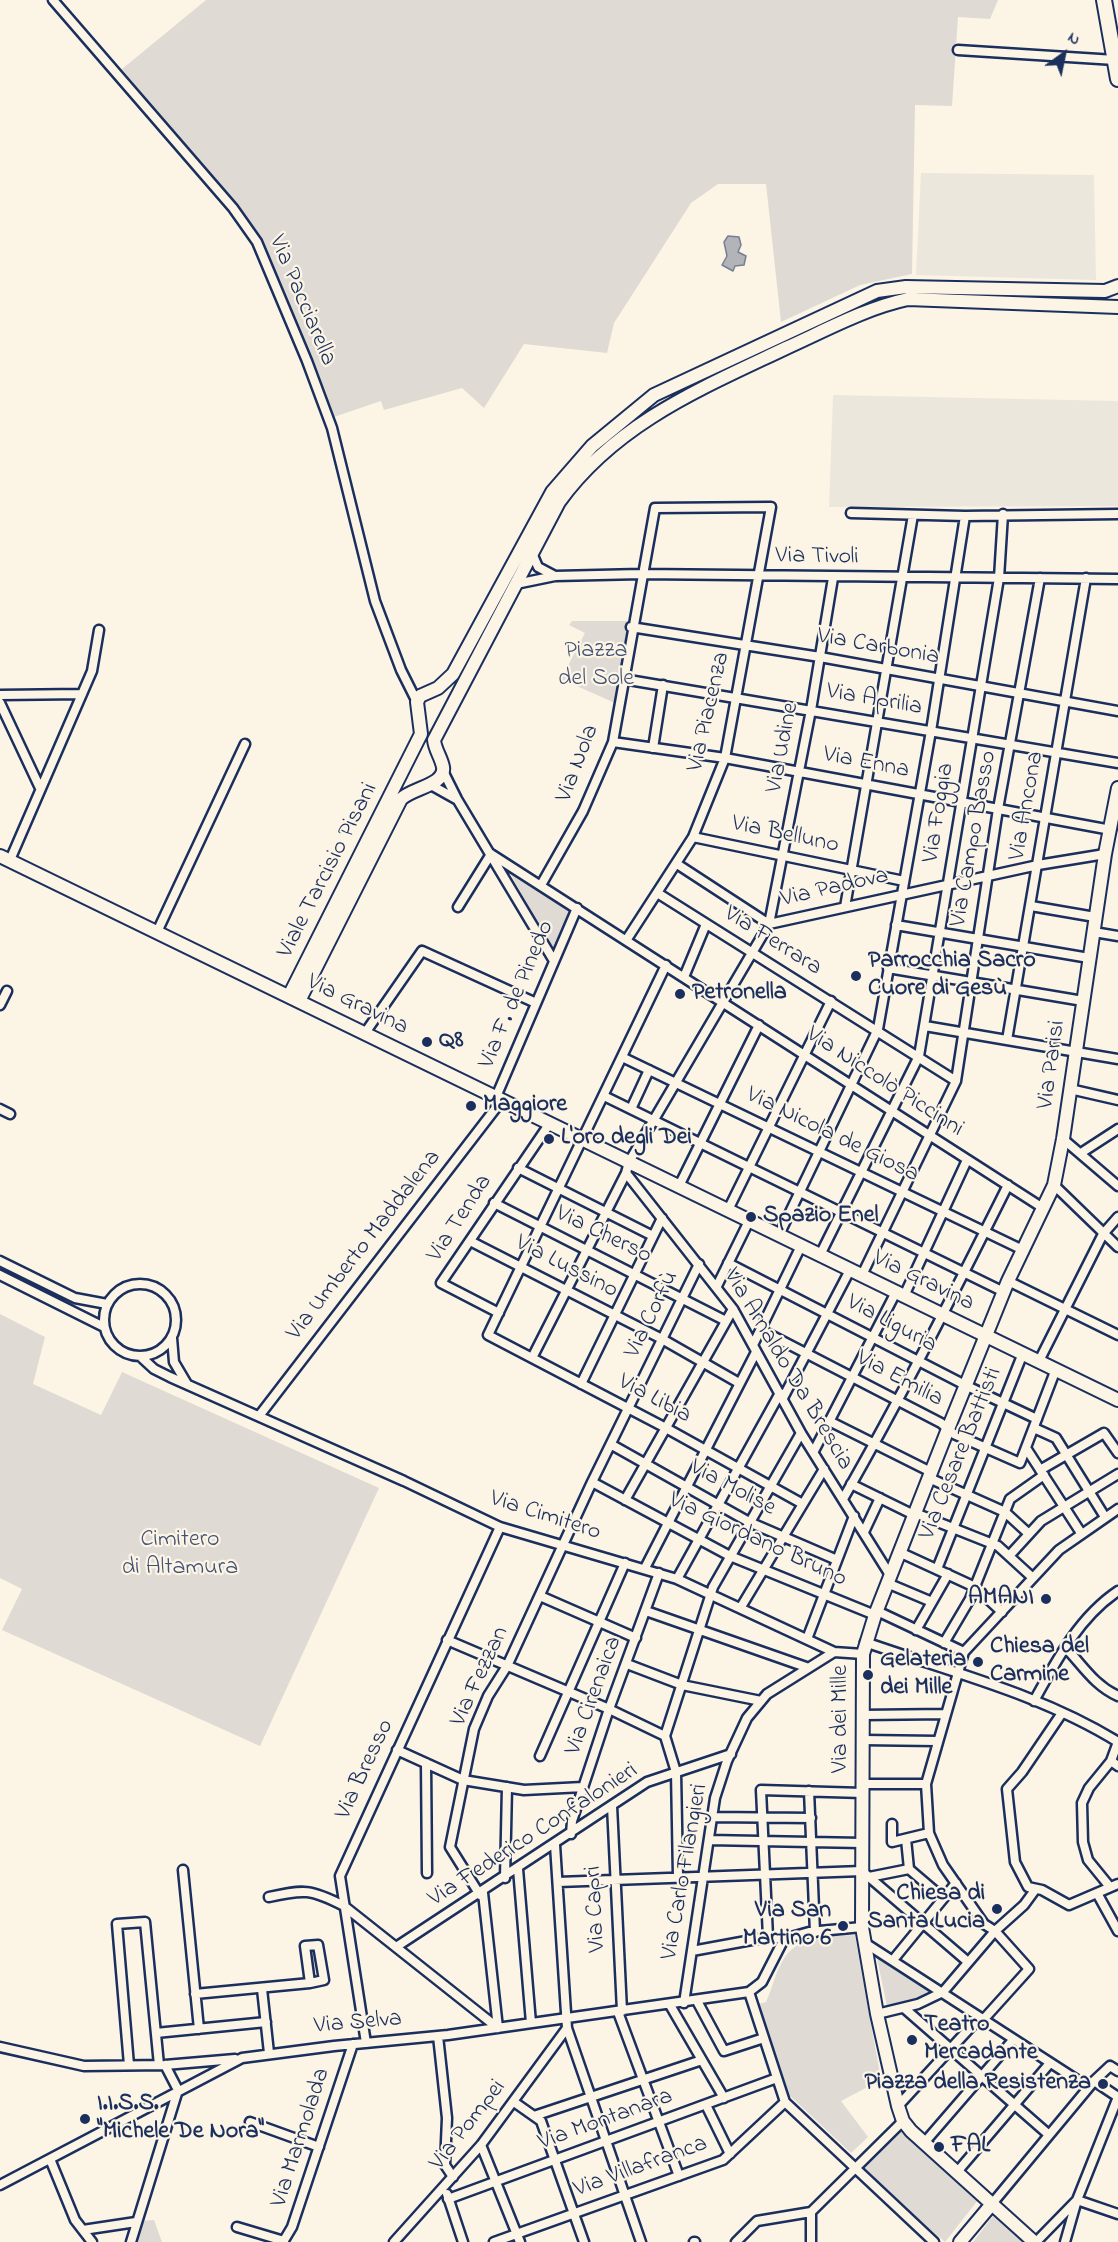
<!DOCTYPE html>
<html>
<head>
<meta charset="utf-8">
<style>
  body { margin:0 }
  #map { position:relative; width:1118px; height:2242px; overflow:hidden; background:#fcf5e5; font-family:"Indie Flower",sans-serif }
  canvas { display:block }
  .north { position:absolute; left:1034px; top:24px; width:60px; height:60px; -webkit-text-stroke:4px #fcf5e5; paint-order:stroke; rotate:33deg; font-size:16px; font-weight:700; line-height:24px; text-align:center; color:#1b2f5e }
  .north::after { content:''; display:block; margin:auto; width:21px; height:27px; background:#1b2f5e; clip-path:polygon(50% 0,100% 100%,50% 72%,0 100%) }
</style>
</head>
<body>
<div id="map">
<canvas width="1118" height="2242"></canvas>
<div class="north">N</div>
</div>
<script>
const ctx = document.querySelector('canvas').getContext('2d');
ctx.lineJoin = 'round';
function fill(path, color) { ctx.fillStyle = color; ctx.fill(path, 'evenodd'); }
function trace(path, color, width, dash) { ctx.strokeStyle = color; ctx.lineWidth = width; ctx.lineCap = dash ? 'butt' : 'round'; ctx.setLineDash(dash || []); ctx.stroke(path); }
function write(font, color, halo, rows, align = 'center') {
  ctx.font = font + ' "Indie Flower",sans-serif'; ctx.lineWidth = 4.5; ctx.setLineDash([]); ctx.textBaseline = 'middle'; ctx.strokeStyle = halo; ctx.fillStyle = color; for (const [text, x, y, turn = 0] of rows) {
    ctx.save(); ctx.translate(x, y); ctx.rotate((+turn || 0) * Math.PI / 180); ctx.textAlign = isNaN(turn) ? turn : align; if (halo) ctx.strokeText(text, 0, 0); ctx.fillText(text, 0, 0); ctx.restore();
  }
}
fill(new Path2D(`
  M921,173L1094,175L1096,280L916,275Z
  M833,395L1118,401V506L829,507Z`), '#ece7dc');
fill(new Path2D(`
  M206,0H998L990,19L958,17L952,106L915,105L912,274L860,285L781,322L766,184H718L691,203L614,323L607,353L524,344L484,408L462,388L384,410L381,401L331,418L318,372L257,236L122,69Z
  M572,621H628L615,703L561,679L585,633L569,625Z
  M511,875L569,911L554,952Z
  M0,1314L45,1337L33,1384L101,1415L122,1372L379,1488L260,1746L2,1630L22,1589L0,1578Z
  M855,1935L881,2080L841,2101L868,2137L851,2153L789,2095L758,2004L766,2002C772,1989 775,1974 782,1962C796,1935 829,1936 855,1935Z
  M876,1954L933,1991L914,2002L887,2006Z
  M901,2131L978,2200L945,2242L860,2169Z
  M993,2216L1025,2242H973Z
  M154,2220L162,2242H135L141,2221Z`), '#dfdbd4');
const water = new Path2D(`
  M728,236L739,237L741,245L738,252L746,256L744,265L735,266L733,271L722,265L727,256L724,242Z`);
fill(water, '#b2b4b8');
trace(water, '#767f94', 1.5);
const street = new Path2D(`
  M53,0L233,208L257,242L307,361L332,428L375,601L401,670L417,702
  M958,50L1115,60
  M851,513L965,516L1118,514
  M532,553L538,567L555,576
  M833,578L811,710L769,924L629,1162L626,1173L733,1309L801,1433L890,1575
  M516,584L555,576L641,574L1118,579
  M631,627L820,657L1118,711
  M623,679L1118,763
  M0,695L82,694
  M0,703L40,788
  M613,742L725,758L1111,830
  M653,748L663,685
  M443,771L457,799L554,961
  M431,785L456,799
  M693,837L904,881
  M491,854L1043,1208
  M10,860L92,671L99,630
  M677,864L769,924
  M541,885L583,811L613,742L655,508L771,507L725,758L693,837L627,939
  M659,894L956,1081
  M1031,906L1095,917
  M458,907L491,854
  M845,907L913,515
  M769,924L1038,865L1105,854
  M896,925L1089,958
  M157,932L245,744
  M1094,932L1118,936
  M666,965L488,1335L664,1427L801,1503
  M888,968L1083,1001
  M684,977L706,924
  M0,1005L7,991
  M925,1026L1118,1059
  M365,1033L422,951L536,1003
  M1007,1040L1086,578
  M624,1058L1023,1250
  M1070,1089L1118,1100
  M604,1096L1004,1292
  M496,1097L577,908
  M0,1109L10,1114
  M631,1109L649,1070
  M1063,1139L1118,1186
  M1081,1153L1118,1129
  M518,1168L653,1236
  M1054,1185L1118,1247
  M679,1186L759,1025
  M494,1203L726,1321
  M728,1210L831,1001
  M779,1235L878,1029L931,731L965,516
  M470,1241L662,1339L739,1383
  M820,1255L919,1056L999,578L1003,514
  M0,1261L75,1298L107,1304
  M728,1263L967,1386L1037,1419
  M0,1275L104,1327
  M862,1275L956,1081L998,809L1040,578
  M1008,1281L1118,1335
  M104 1320a36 36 0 1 1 72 0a36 36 0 1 1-72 0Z
  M717,1286L749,1221
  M904,1296L967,1160
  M499,1313L441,1283L550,1123
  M761,1330L941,1423L954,1434L1020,1463L1056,1369
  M172,1338L174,1362L187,1384
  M753,1345L801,1246
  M141,1357L154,1369L170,1377L404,1481L500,1527L677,1579L834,1652L863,1654
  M532,1358L626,1173
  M1039,1361L1103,1234L1118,1217
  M581,1384L662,1218
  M783,1398L850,1270
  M259,1416L502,1100
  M829,1421L931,1472
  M1034,1428L1056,1438L1105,1517
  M612,1445L749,1522L837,1560
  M1026,1448L1081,1533
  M814,1451L896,1292
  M1040,1470L1104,1433L1118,1453
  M929,1478L1005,1512L1029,1534
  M592,1482L730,1556L875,1615
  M851,1484L914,1515
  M843,1499C902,1396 955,1291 1008,1185
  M625,1500L733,1309
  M915,1513L998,1546L1033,1578
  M864,1532L880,1498
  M899,1552L975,1587L1002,1612
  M1009,1556L1041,1521L1118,1474
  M645,1568L756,1352
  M937,1569L1023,1353
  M677,1579L780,1393
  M887,1583L932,1602
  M540,1596L636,1638
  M741,1607L824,1469
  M646,1611L806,1667
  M877,1611L964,1652
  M916,1630L948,1574
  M807,1639L854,1516
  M447,1640L609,1709L665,1736
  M865,1642C950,1672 1041,1694 1118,1742
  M944,1643L970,1599L1010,1499L1044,1475
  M1066,1648C1083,1666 1095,1686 1118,1696
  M627,1664L682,1685L761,1701
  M1034,1701C1056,1661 1079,1617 1118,1591
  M1062,1713L1022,1772L1007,1789L1015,1862L1028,1887L1042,1890L1069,1905L1118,1884
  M863,1715L945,1714
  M863,1740L937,1741
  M1118,1742L1111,1761L1118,1766
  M397,1750L463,1780L524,1790L583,1787
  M540,1756L625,1563
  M426,1763L427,1873
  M863,1784H926
  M809,1791L815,1932
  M612,1806L622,2011
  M712,1817L811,1818
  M892,1824V1842L929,1833
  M571,1834L572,1821L609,1709L659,1573
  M709,1840L862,1843
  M555,1845L567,2028L641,2242
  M518,1869L531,2023
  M909,1869L943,1898
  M183,1870L199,2029
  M678,1876L676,1772L665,1736L713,1587L801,1433
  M869,1877L909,1869L906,1839
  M505,1878L507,1787
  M558,1882L862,1871L968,1962
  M1110,1887L1088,1860L1083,1842L1082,1803L1089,1788L1111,1761
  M483,1893L498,2028
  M1097,1893L1118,1931
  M480,1895L450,1847L474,1729L488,1696L507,1666L592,1482L699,1264
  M269,1897C304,1889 311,1889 344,1906L498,2028
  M768,1937L761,1790L863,1793
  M865,1943L1088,2087
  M318,1945L324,1980L310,1983L305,1946Z
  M396,1947L647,1782L731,1754
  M692,1951L768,1937L784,1939L809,1932L862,1927
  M893,1960L956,1883
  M262,1989L269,2053
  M749,1992L785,2102L934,2242
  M195,1994L310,1983
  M697,2001L724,2051L764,2038
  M684,2003L715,1798L727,1761L747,1718L767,1694L834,1652
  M670,2005L724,2098
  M904,2008L1048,2134
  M618,2012L679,2176
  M877,2014L918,2004L943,1992L995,1931L1024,1905L1035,1890
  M983,2020L1029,1969L995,1931L984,1924L943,1865L929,1833L926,1784L964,1652L1059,1550L1118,1509
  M156,2033L266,2022
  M438,2036L447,2118L445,2165L453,2177
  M366,2043L340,1876L500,1527
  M0,2047L84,2066L165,2065L235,2059
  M129,2065L117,1924L145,1922L159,2065
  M1094,2081L1118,2097
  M514,2102L541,2121L584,2242
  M706,2105L730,2154
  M898,2106L979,2018
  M534,2116L702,2060
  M250,2122L319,2147
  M924,2143L1013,2040
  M481,2145L520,2242
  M50,2159L75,2220L92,2242
  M957,2172L1050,2063
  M0,2185L242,2058L334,2046L448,2035L749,1992L762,1982L784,1939
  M447,2194L463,2242
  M448,2199L777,2078
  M991,2205L1094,2081L1110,2066L1118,2071
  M811,2212V2242
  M237,2227L284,2241
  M83,2230L136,2222
  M131,2242L178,2090L165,2065
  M283,2242L292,2227L353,2044
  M394,2242L481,2145L567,2028
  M494,2242L723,2160L785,2102
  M694,2242H695
  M736,2242L757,2221L811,2212L903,2121
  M1036,2242L1077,2200L1118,2097
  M1065,2242L1077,2200L1118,2214`);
const secondary = new Path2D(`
  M0,856L1118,1400
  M289,996L421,734L417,702L420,696L438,688L453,674L552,492L592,446L654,395L877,291L906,287L1105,291L1118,286
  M299,1001L401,799C412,788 446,785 443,767C441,757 435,750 434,740L559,502C616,423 702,388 786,348C826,330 866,308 908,299L1118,307
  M960,2242L991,2205
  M1034,2242L911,2131L903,2121L898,2106L877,2014L862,1927L863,1654L875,1615L948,1429L1008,1281L1054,1185L1063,1139L1105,854L1118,788`);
const primary = new Path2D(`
  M1104,0L1118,79`);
trace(street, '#1b2f5e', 13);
trace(secondary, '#1b2f5e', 16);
trace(primary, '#1b2f5e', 18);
trace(street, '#fcf5e5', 8);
trace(secondary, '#fcf5e5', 12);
trace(primary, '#fcf5e5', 14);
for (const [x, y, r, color] of [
  [856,976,6,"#1b2f5e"],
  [680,994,6,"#1b2f5e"],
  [427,1042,6,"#1b2f5e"],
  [471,1106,6,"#1b2f5e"],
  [549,1139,6,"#1b2f5e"],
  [751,1217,6,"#1b2f5e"],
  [1046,1599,6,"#1b2f5e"],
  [978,1662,6,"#1b2f5e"],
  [868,1675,6,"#1b2f5e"],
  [997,1909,6,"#1b2f5e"],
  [843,1926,6,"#1b2f5e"],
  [912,2040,6,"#1b2f5e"],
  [1103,2084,6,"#1b2f5e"],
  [85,2119,6,"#1b2f5e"],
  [939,2147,6,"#1b2f5e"]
]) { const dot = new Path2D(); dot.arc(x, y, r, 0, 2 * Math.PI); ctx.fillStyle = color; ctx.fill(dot); trace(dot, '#fcf5e5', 2); }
write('24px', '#1b2f5e', '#fcf5e5', [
  ["Via Pacciarella",301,301,67],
  ["Via Tivoli",817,558,1],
  ["Via Carbonia",878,648,10],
  ["Via Aprilia",874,701,10],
  ["Via Piacenza",710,712,-77],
  ["Via Udine",784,748,-79],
  ["Via Nola",579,764,-69],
  ["Via Enna",866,764,11],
  ["Via Ancona",1028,806,-80],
  ["Via Foggia",940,813,-81],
  ["Via Belluno",785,836,12],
  ["Via Campo Basso",975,839,-80],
  ["Viale Tarcisio Pisani",329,871,-63],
  ["Via Padova",835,889,-13],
  ["Via Ferrara",772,942,32],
  ["Via F. de Pinedo",518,995,-67],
  ["Via Gravina",357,1006,26],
  ["Via Parisi",1053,1065,-82],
  ["Via Niccolò Piccinni",884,1083,33],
  ["Via Nicola de Giosa",832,1136,26],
  ["Via Tenda",461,1219,-57],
  ["Via Cherso",603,1236,26],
  ["Via Umberto Maddalena",365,1246,-52],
  ["Via Lussino",566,1268,27],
  ["Via Gravina",923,1282,26],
  ["Via Corfù",653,1315,-64],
  ["Via Liguria",891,1325,28],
  ["Via Arnaldo Da Brescia",787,1370,59],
  ["Via Emilia",899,1380,28],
  ["Via Libia",654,1400,28],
  ["Via Cesare Battisti",962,1454,-68],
  ["Via Molise",732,1489,28],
  ["Via Cimitero",545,1517,18],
  ["Via Giordano Bruno",757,1541,25],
  ["Via Fezzan",481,1677,-65],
  ["Via Cirenaica",595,1696,-70],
  ["Via dei Mille",842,1719,-90],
  ["Via Bresso",366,1770,-65],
  ["Via Federico Confalonieri",534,1836,-33],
  ["Via Carlo Filangieri",686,1872,-80],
  ["Via Capri",597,1909,-93],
  ["Via Selva",358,2024,-5],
  ["Via Montanara",606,2121,-20],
  ["Via Pompei",469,2126,-52],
  ["Via Marmolada",302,2138,-72],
  ["Via Villafranca",641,2168,-20]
]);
write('24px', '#425176', '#fcf5e5', [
  ["Piazza",596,652],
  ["del Sole",596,680],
  ["Cimitero",180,1541],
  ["di Altamura",180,1569]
]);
write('bold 24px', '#1b2f5e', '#fcf5e5', [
  ["Parrocchia Sacro",868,962],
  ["Cuore di Gesù",868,990],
  ["Petronella",692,994],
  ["Q8",439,1042],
  ["Maggiore",483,1106],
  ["L'oro degli Dei",561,1139],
  ["Spazio Enel",763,1217],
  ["AMANI",1034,1599,"right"],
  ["Chiesa del",990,1648],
  ["Carmine",990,1676],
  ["Gelateria",880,1661],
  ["dei Mille",880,1689],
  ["Chiesa di",985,1895,"right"],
  ["Santa Lucia",985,1923,"right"],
  ["Via San",831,1912,"right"],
  ["Martino 6",831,1940,"right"],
  ["Teatro",924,2026],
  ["Mercadante",924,2054],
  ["Piazza della Resistenza",1091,2084,"right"],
  ["I.I.S.S.",97,2105],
  ["\"Michele De Nora\"",97,2133],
  ["FAL",951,2147]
], 'left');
</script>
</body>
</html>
